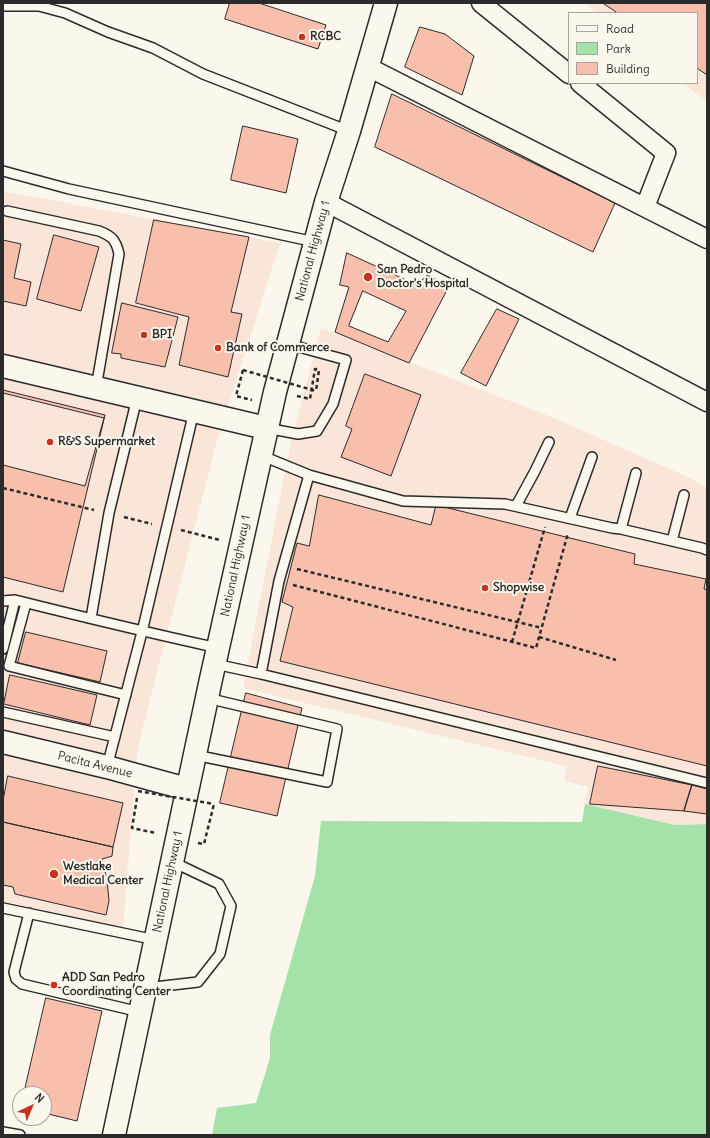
<!DOCTYPE html>
<html>
<head>
<meta charset="utf-8">
<style>
  body { margin:0 }
  #map { position:relative; width:710px; height:1138px; overflow:hidden; background:#fbf7ec; font-family:Delius,sans-serif }
  canvas { display:block }
  .frame { position:absolute; inset:0; border:4px solid #2b2b2b; pointer-events:none }
  .legend { position:absolute; left:568px; top:12px; width:130px; height:72px; box-sizing:border-box; background:#fbf7ec; border:1px solid #a8a59f; margin:0; padding:5px 7px; list-style:none; font-size:12px; color:#2b2b2b }
  .legend li { display:flex; align-items:center; gap:8px; height:20px }
  .legend b { width:20px; border:1px solid #a8a59f }
  .north { position:absolute; left:12px; top:1086px; width:40px; height:40px; box-sizing:border-box; background:#fbf7ec; border:1px solid #a8a59f; border-radius:50%; rotate:44deg; font-size:11px; font-weight:700; line-height:16px; text-align:center; color:#2b2b2b }
  .north::after { content:''; display:block; margin:auto; width:14px; height:18px; background:#c8321e; clip-path:polygon(50% 0,100% 100%,50% 72%,0 100%) }
</style>
</head>
<body>
<div id="map">
<canvas width="710" height="1138"></canvas>
<div class="frame"></div>
<ul class="legend">
<li><b style="height:5px;background:#fbf7ec"></b>Road</li>
<li><b style="height:11px;background:#a5e2a9"></b>Park</li>
<li><b style="height:11px;background:#f8c0ac"></b>Building</li>
</ul>
<div class="north">N</div>
</div>
<script>
const ctx = document.querySelector('canvas').getContext('2d');
ctx.lineJoin = 'round';
function fill(path, color) { ctx.fillStyle = color; ctx.fill(path, 'evenodd'); }
function trace(path, color, width, dash) { ctx.strokeStyle = color; ctx.lineWidth = width; ctx.lineCap = dash ? 'butt' : 'round'; ctx.setLineDash(dash || []); ctx.stroke(path); }
function write(font, color, halo, rows, align = 'center') {
  ctx.font = font + ' Delius,sans-serif'; ctx.lineWidth = 4; ctx.setLineDash([]); ctx.textBaseline = 'middle'; ctx.strokeStyle = halo; ctx.fillStyle = color; for (const [text, x, y, turn = 0] of rows) {
    ctx.save(); ctx.translate(x, y); ctx.rotate((+turn || 0) * Math.PI / 180); ctx.textAlign = isNaN(turn) ? turn : align; if (halo) ctx.strokeText(text, 0, 0); ctx.fillText(text, 0, 0); ctx.restore();
  }
}
fill(new Path2D(`
  M585,3H707V102L683,83H697V13H597Z
  M3,191L280,243L217,441L148,707L137,754L123,929L3,901Z
  M321,328L549,416L688,477L707,488V824L675,825L585,804L588,787L565,781L566,766L243,688L291,441Z`), '#fae6d9');
fill(new Path2D(`
  M585,804L675,825L707,824V1135H212L217,1108L256,1103L270,1058V1035L315,876L321,821L582,822Z`), '#a5e2a9');
const building = new Path2D(`
  M230,3H259L326,25L318,49L225,19Z
  M603,3H707V75L697,68V13H618Z
  M420,27L445,34L474,56L462,95L405,67Z
  M392,94L615,203L593,252L375,147Z
  M243,126L298,139L286,193L231,180Z
  M154,220L249,237L231,312L242,314L228,377L179,365L189,317L136,303Z
  M54,235L99,247L81,311L37,299Z
  M3,240L21,244L14,278L31,282L26,306L3,301Z
  M347,253L417,285L427,275L449,286L409,363L335,332L349,287L340,285Z
  M363,291L406,311L388,342L349,326Z
  M122,303L178,317L165,367L121,358V354L112,353Z
  M497,309L519,319L486,386L461,373Z
  M365,374L421,395L391,476L341,457L352,429L346,426Z
  M3,390L105,415L63,592L3,577Z
  M3,393L104,418L85,486L3,465Z
  M319,495L431,525L436,505L635,554L634,564L706,579L704,589L707,590V766L280,661L293,607L282,602L297,543L309,546Z
  M26,632L107,651L100,682L18,663Z
  M10,675L97,695L90,725L4,704Z
  M246,693L302,708L277,816L220,803Z
  M598,766L692,785L684,811L590,804Z
  M8,776L123,803L113,847L3,822V801Z
  M692,785L707,789V814L684,811Z
  M3,822L113,847L112,856L102,859L107,880L109,901L106,915L15,894L13,887L3,885Z
  M46,998L102,1011L77,1121L44,1113V1094H24Z`);
fill(building, '#f8c0ac');
trace(building, '#2b2b2b', 1);
const lane = new Path2D(`
  M3,6H39L65,13L108,32L153,48L203,74L349,131
  M3,171L69,189L315,242
  M7,211L99,231C112,236 116,240 119,254L96,388
  M266,428L298,434L317,431L333,404L346,360L288,344
  M260,455L309,475L403,501L505,504L612,528L621,529L702,548L707,550
  M516,506L535,471L549,442
  M570,518L592,457
  M621,529L636,473
  M672,541L684,495
  M3,601L15,600C83,617 150,633 218,648
  M26,603L9,666L126,695
  M91,618L109,513L137,398
  M3,649L15,600
  M215,664L261,674L707,783
  M261,674L279,581L309,475
  M3,712L115,737
  M195,755L327,782L337,729L207,698
  M107,767L142,632L194,411
  M3,908L156,940
  M29,913L14,972L16,979L22,984L140,1012
  M146,988L198,982L220,954L231,906L219,884L173,862
  M3,1132L20,1135`);
const street = new Path2D(`
  M481,3L569,74
  M368,67L707,239
  M580,83L666,153L645,207
  M326,202L707,402`);
const secondary = new Path2D(`
  M3,366L266,428
  M3,742L107,767L187,789`);
const highway = new Path2D(`
  M114,1135L211,679L275,392L326,202L349,131L386,3`);
trace(lane, '#2b2b2b', 12);
trace(street, '#2b2b2b', 21);
trace(secondary, '#2b2b2b', 25);
trace(highway, '#2b2b2b', 25);
trace(new Path2D(`
  M243,370L236,396L252,400
  M297,396L310,399L315,369L319,370L316,391
  M3,488L94,510
  M124,517L152,524
  M181,530L220,540
  M297,569L542,628
  M293,585L536,648L568,533
  M539,637L616,660
  M512,642L545,527
  M137,798L132,828L156,833
  M198,843L204,844L214,804`), '#2b2b2b', 2.5, [4, 3]);
trace(lane, '#fbf7ec', 9);
trace(street, '#fbf7ec', 18);
trace(secondary, '#fbf7ec', 22);
trace(highway, '#fbf7ec', 22);
trace(new Path2D(`
  M243,370L316,391
  M138,791L214,804`), '#2b2b2b', 2.5, [4, 3]);
for (const [x, y, r, color] of [
  [302,37,4,"#c8321e"],
  [368,277,5,"#c8321e"],
  [144,335,4,"#c8321e"],
  [218,348,4,"#c8321e"],
  [50,442,4,"#c8321e"],
  [485,588,4,"#c8321e"],
  [54,874,5,"#c8321e"],
  [54,985,4,"#c8321e"]
]) { const dot = new Path2D(); dot.arc(x, y, r, 0, 2 * Math.PI); ctx.fillStyle = color; ctx.fill(dot); trace(dot, '#fbf7ec', 1.5); }
write('bold 12px', '#2b2b2b', '#fbf7ec', [
  ["RCBC",310,37],
  ["San Pedro",377,270],
  ["Doctor's Hospital",377,284],
  ["BPI",152,335],
  ["Bank of Commerce",226,348],
  ["R&S Supermarket",58,442],
  ["Shopwise",493,588],
  ["Westlake",63,867],
  ["Medical Center",63,881],
  ["ADD San Pedro",62,978],
  ["Coordinating Center",62,992]
], 'left');
write('12px', '#2b2b2b', '#fbf7ec', [
  ["National Highway 1",313,251,-75],
  ["National Highway 1",236,566,-78],
  ["Pacita Avenue",95,765,14],
  ["National Highway 1",168,882,-78]
]);
</script>
</body>
</html>
